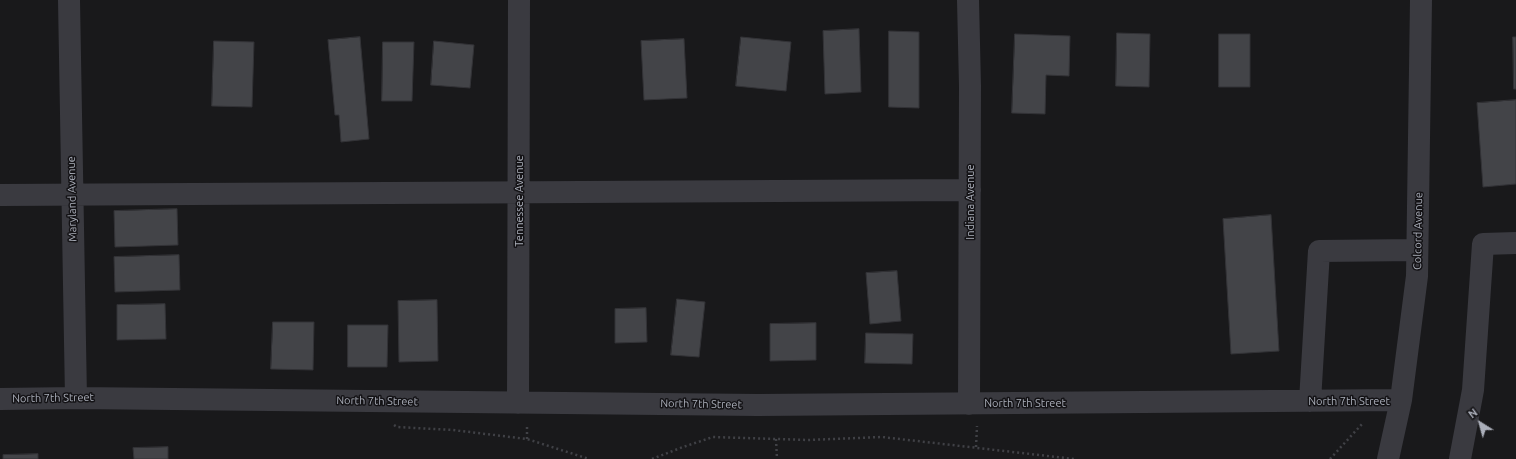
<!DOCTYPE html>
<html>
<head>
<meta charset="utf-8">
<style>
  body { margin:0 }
  #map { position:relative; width:1516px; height:459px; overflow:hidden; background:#19191b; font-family:Ubuntu,sans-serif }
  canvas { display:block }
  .north { position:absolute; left:1460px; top:403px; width:40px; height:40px; -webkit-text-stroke:3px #141316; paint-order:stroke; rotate:323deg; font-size:11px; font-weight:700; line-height:16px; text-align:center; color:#abafba }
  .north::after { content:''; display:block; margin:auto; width:14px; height:18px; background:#abafba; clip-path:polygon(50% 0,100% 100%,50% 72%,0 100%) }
</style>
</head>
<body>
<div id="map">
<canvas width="1516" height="459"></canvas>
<div class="north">N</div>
</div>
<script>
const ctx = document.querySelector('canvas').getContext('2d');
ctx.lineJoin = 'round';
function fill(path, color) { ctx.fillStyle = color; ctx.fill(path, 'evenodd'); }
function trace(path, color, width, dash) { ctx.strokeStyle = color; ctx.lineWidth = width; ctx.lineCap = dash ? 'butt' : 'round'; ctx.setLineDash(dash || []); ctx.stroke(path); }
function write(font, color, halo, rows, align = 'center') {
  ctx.font = font + ' Ubuntu,sans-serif'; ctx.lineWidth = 3; ctx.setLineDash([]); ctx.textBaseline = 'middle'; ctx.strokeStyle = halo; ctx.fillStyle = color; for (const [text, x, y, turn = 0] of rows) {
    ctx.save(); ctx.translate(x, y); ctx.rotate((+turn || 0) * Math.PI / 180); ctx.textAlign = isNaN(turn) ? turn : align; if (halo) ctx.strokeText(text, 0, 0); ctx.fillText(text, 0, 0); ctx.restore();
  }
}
const building = new Path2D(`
  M859,29L861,92L825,94L823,31Z
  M889,31L919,32V108L889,107Z
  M1117,33L1150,34L1149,87L1116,86Z
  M1015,34L1070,36L1069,76L1046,75L1045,114L1012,113Z
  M1219,34H1250V87H1219Z
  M360,37L369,139L341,142L339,115H335L328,40Z
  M741,37L791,42L786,91L736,86Z
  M1513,37H1516V89H1514Z
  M684,39L687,98L644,100L641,41Z
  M214,41L254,42L252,107L212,106Z
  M434,41L474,45L470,88L431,85Z
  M383,42H414L412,101H382Z
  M1516,100V184L1483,187L1477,103Z
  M177,209L178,245L115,247L114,211Z
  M1271,215L1279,351L1231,354L1223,219Z
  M179,255L180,290L115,292L114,257Z
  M897,271L901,321L870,324L866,273Z
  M677,299L705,302L699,357L671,355Z
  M437,300L438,361L399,362L398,301Z
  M165,304L166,339L117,340V305Z
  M646,308L647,342L615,343V309Z
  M273,322H314L313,370L271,369Z
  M816,323V360L770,361V324Z
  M348,325H388L387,367H348Z
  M866,333L913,334L912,364L865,363Z
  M168,447V459H134L133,448Z
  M38,454V459H3V455Z`);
fill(building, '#434448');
trace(building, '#333337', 1);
trace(new Path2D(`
  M394,425L397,427L453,430L527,439L589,459
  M527,439V425
  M776,439L777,459
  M976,447L977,426
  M652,459L683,447L713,437L808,440L882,437L1074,459
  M1330,459L1362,424`), '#404146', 2.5, [2, 3]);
trace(new Path2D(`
  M69,0L76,398
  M968,0L970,86L969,404
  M0,195L970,190
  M0,399L76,398L758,405L1401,400
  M1310,401L1319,251L1417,250
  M518,403L519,0
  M1388,459L1401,400L1417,276L1421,0
  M1460,459L1473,390L1483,244L1516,243`), '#3a3a40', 22);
write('11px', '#abafba', '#141316', [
  ["Maryland Avenue",72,199,-91],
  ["Tennessee Avenue",519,201,-90],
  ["Indiana Avenue",970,202,-90],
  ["Colcord Avenue",1418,231,-89],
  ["North 7th Street",53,398,-1],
  ["North 7th Street",377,401,1],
  ["North 7th Street",1349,401],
  ["North 7th Street",1025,403],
  ["North 7th Street",701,404,1]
]);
</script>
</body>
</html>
